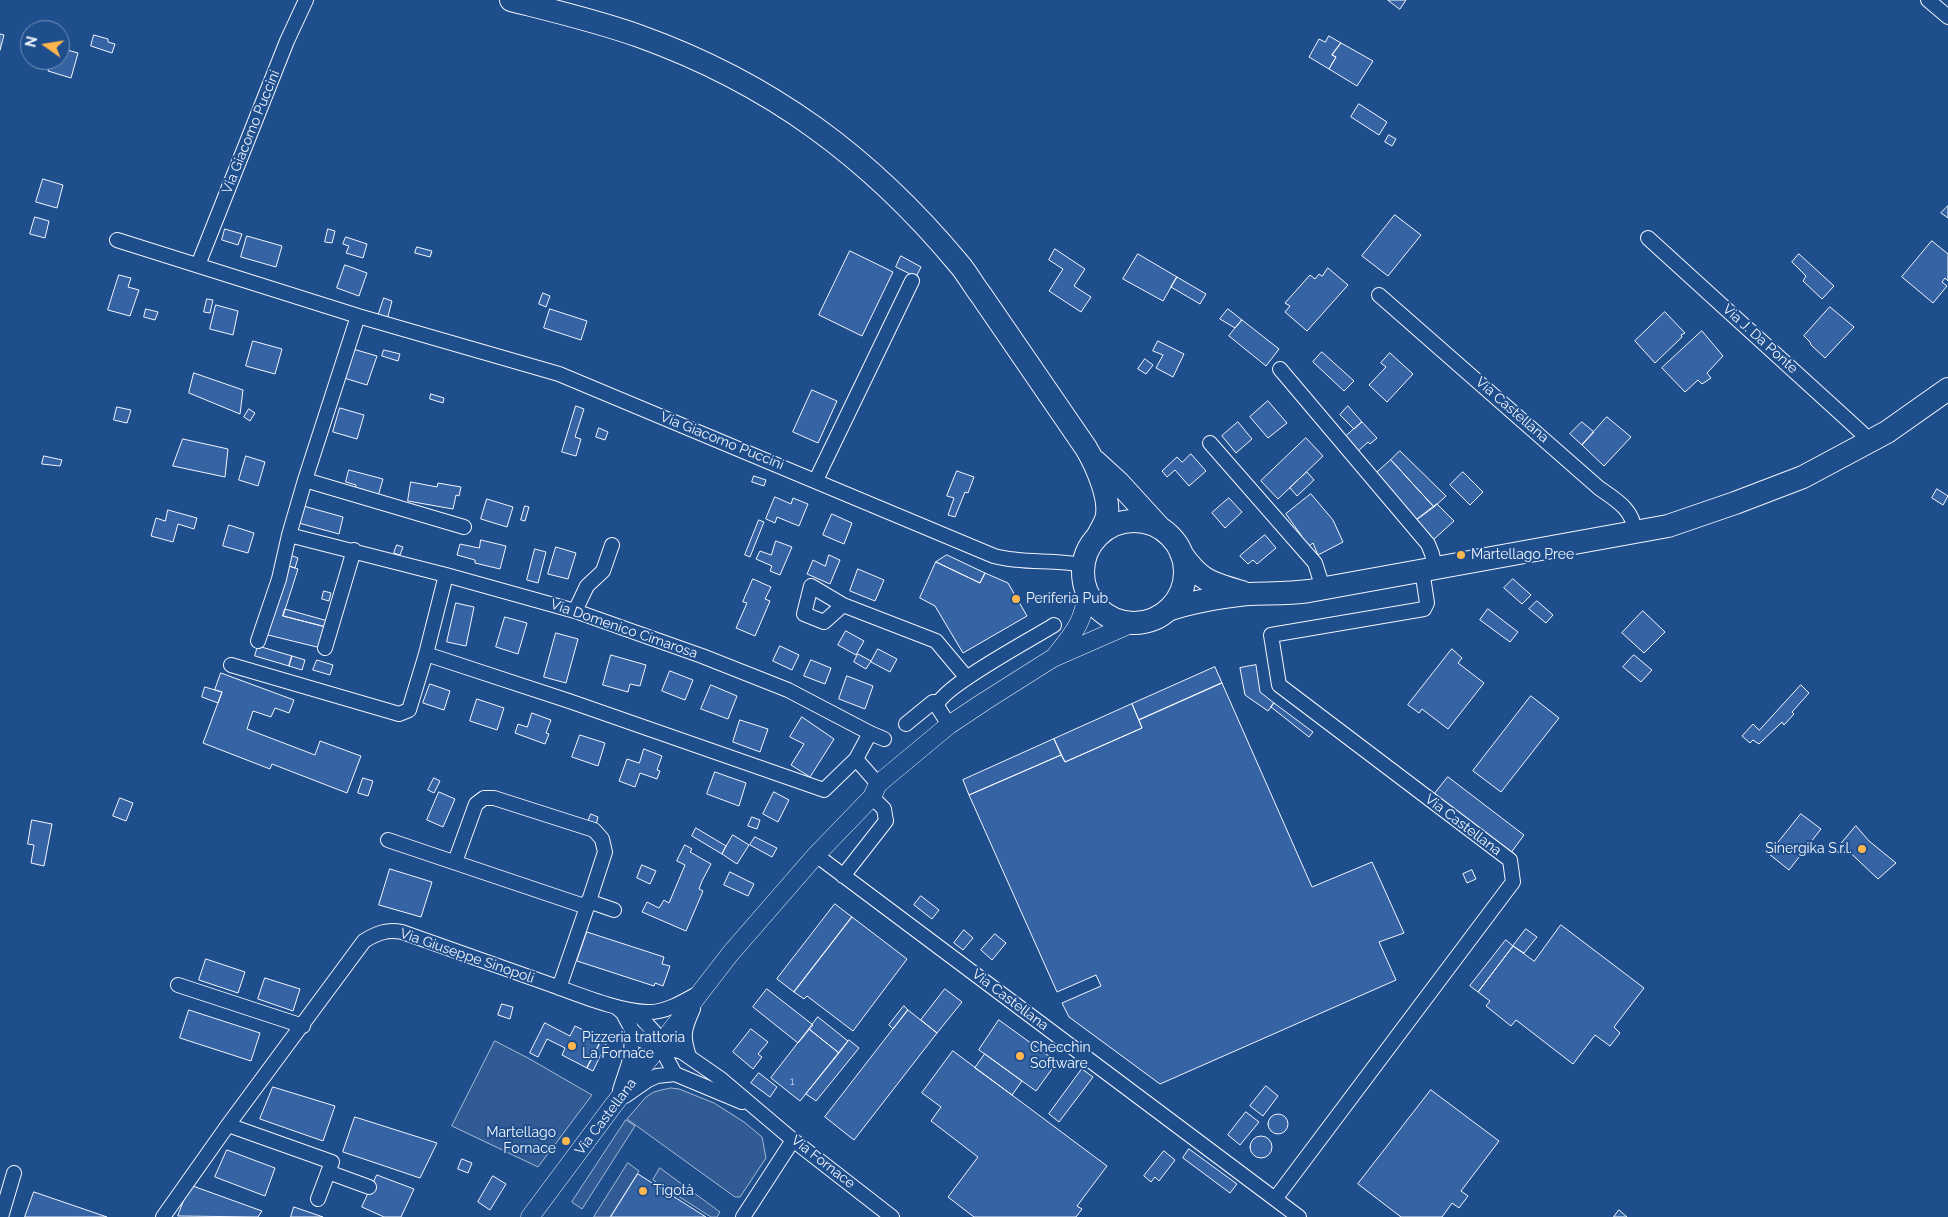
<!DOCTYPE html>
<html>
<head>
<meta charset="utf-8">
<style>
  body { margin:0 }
  #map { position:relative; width:1948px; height:1217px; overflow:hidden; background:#1f4e8c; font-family:Raleway,sans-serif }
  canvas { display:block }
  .north { position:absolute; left:20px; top:20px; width:50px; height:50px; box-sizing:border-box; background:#1f4e8c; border:1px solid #7391ba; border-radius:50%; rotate:283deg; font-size:14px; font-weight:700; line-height:20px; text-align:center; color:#f2f6ff }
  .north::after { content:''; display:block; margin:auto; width:18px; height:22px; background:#ffb74d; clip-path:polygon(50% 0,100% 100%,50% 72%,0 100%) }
</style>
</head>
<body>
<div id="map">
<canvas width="1948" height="1217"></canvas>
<div class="north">N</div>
</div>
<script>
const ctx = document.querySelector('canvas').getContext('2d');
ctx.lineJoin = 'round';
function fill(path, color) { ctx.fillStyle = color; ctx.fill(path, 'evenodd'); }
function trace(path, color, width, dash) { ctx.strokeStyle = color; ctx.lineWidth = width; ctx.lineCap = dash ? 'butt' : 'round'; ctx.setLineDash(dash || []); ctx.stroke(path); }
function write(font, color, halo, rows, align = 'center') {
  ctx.font = font + ' Raleway,sans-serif'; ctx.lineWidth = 4; ctx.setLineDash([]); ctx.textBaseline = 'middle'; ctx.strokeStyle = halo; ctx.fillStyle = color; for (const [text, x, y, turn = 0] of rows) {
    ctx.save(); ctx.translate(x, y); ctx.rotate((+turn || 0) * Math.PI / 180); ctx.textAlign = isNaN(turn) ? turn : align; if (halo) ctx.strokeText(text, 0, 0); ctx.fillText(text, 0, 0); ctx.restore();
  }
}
const parking = new Path2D(`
  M495,1041L528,1058L592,1095L538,1167L452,1126Z
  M671,1088L679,1089L714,1103L744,1122L762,1137L766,1158L740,1197H735L627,1119L646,1097L654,1092Z
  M626,1120L635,1126L582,1209L572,1202Z
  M628,1163L639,1171L610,1217H594Z
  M660,1168L720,1212L717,1217H711L653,1180Z`);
fill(parking, '#305b95');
trace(parking, '#a8bbd7', 1);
const building = new Path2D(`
  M1388,0H1406L1400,9Z
  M0,34L4,35L0,50Z
  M94,35L108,39V42L115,44L112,53L91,46Z
  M1329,36L1341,43L1332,55L1336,57L1329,69L1309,57L1319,39L1325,42Z
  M1341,43L1373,61L1357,86L1329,69L1336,57L1332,55Z
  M60,48L78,53L71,78L48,71L51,60H60Z
  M1359,104L1387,122L1379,135L1351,117Z
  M1389,135L1396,139L1392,146L1385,142Z
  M43,179L63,185L57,208L36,202Z
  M1948,206V218L1941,213Z
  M1395,215L1421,235L1388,276L1362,256Z
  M35,217L49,221L45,238L30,234Z
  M225,229L242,234L238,245L222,240Z
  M328,229L335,231L332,243L325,242Z
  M247,236L282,246L276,267L241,257Z
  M346,237L367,244L363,258L346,253L349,246L343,244Z
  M1932,241L1948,254V281L1945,278L1942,282L1947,286L1933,303L1902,277Z
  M417,247L432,251L430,257L415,253Z
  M1055,249L1085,269L1074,286L1091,297L1081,312L1049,291L1063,269L1049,260Z
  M850,251L893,272L862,336L819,315Z
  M1138,254L1177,277L1163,301L1123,279Z
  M1799,254L1834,286L1822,299L1803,281L1806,276L1792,262Z
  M901,256L921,267L916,277L896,267Z
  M345,265L367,273L359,296L337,288Z
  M1328,268L1348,285L1307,331L1285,312L1290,306L1285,303L1310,275L1315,279L1319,274L1322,276Z
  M119,275L131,278L128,287L139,290L130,316L108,310Z
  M1177,277L1206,294L1200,304L1171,287Z
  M543,293L550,296L546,307L539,304Z
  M384,298L392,301L387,320L378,316Z
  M207,299L213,300L210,313L204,312Z
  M216,305L238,311L233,335L210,329Z
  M1830,307L1854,327L1825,358L1811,345L1810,342L1804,336Z
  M146,309L158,312L155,320L144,317Z
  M550,309L587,321L581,340L544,328Z
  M1228,309L1242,320L1235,328L1220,319Z
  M1665,312L1685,333L1681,335L1682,337L1655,363L1635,341Z
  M1242,320L1279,349L1266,366L1229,336Z
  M1702,331L1723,356L1707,373L1711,378L1702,384L1698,380L1685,392L1662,368Z
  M253,341L282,349L275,374L246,366Z
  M1158,341L1184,354L1173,377L1156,368L1163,355L1153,351Z
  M353,349L377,356L367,385L344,378Z
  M384,350L400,354L398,361L382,356Z
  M1322,352L1354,381L1344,391L1313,362Z
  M1390,353L1413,374L1387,402L1369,385L1386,367L1381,363Z
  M1145,359L1153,365L1146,374L1138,369Z
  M194,373L243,390L240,414L189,393Z
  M812,390L837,401L818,443L793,432Z
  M431,394L444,398L443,403L430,399Z
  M1268,401L1287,423L1268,438L1250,417Z
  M576,406L584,409L575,437L581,439L576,456L562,452Z
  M1348,406L1362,422L1354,429L1340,415Z
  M117,407L131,410L127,423L114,420Z
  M340,408L364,415L357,439L333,432Z
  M249,409L255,413L250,421L244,417Z
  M1607,417L1631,437L1604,466L1582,445Z
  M1238,422L1252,439L1236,453L1222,436Z
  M1362,422L1377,438L1370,444L1368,442L1357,452L1344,438Z
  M1582,422L1594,432L1582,445L1570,434Z
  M599,428L608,432L605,440L596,437Z
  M1306,438L1323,456L1278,499L1261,481Z
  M183,439L228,449L225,477L173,466Z
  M1400,451L1446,496L1434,507L1391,460Z
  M1191,454L1206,471L1189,486L1175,470L1167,477L1162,471L1177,457L1182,462Z
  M44,456L62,460L60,466L42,464Z
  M246,456L265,462L258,486L239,480Z
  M1391,460L1434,507L1415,521L1374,475Z
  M349,470L383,479L378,496L355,489L356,485L346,482Z
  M957,471L974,477L968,493L965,492L955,517L948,515L954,498L947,496Z
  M1307,472L1314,480L1297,496L1290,488Z
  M1463,472L1483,492L1470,505L1450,485Z
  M754,476L766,480L764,486L752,482Z
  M411,482L437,487L438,483L461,487L459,496L456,495L453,509L408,501Z
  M1937,489L1948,496L1943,505L1932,498Z
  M1311,494L1333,520L1343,542L1318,555L1313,543L1306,548L1301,535L1286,514Z
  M775,497L791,504L793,498L808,504L799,526L777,517L775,523L766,519Z
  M1229,498L1242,512L1225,528L1212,513Z
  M487,499L513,507L507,527L481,519Z
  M1437,504L1454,521L1433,540L1415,521Z
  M300,505L343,517L339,534L295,522Z
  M525,506L529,507L525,521L521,520Z
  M168,510L197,518L194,529L178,524L173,542L151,536L156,518L165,521Z
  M832,514L852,523L844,544L823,535Z
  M759,520L764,522L750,557L745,555Z
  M229,525L254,533L248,553L223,546Z
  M1265,535L1276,548L1257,564L1253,560L1248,564L1240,556Z
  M481,540L506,546L500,569L475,563V560L457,555L460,544L479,548Z
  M776,541L792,547L780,575L770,571L772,566L756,559L760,551L771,555Z
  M397,545L403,547L400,555L394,553Z
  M556,547L576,553L568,579L548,574Z
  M535,549L546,552L538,583L527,580Z
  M290,555L298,558L295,568L286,565Z
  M829,555L840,560L830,584L807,574L813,560L825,566Z
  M947,555L985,573L980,583L936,562Z
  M936,562L980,583L985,573L1008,583L1027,616L963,653L935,606L920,598Z
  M286,565L298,569L283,616L326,627L321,648L264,634Z
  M858,569L884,580L875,601L850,591Z
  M753,579L771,587L765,599L770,601L755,636L736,628L747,603L743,602Z
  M1513,579L1531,595L1522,604L1504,588Z
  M324,591L331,593L329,601L322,599Z
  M1537,601L1553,615L1546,623L1529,609Z
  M456,603L474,607L466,646L447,642Z
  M285,609L328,621L326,627L283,616Z
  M1488,609L1518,632L1510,642L1480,620Z
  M1643,611L1665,632L1644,653L1622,633Z
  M505,617L527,623L518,654L496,647Z
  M846,631L864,641L856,655L838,645Z
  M556,633L578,639L566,683L544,677Z
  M258,646L292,656L289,666L255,656Z
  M780,646L799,655L792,670L773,661Z
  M878,649L897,659L890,672L871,662Z
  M1452,649L1462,658L1458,663L1484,683L1448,729L1422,709L1419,713L1408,705Z
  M858,654L871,661L866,669L854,662Z
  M611,655L646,665L640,686L630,684L628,692L603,685Z
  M1634,655L1652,670L1641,682L1623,667Z
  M292,656L305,660L302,670L289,666Z
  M317,660L333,665L330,675L313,670Z
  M811,660L831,668L825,684L804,676Z
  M1256,665L1260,692L1274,703L1268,711L1245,695L1240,668Z
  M1215,667L1222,683L1139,720L1132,704Z
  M670,671L693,680L685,700L662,691Z
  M221,673L294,700L289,713L275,708L271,717L253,711L247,729L315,755L320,741L361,756L347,793L272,764L270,769L203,743L222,692L215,690Z
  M847,676L873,686L865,709L839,699Z
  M1222,683L1312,887L1372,862L1404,933L1379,942L1396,980L1160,1084L1069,1017L1062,1003L1101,986L1096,975L1057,992L969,795L1061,755L1065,762L1142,728L1139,720Z
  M430,684L450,691L444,710L423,703Z
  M711,685L737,696L728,719L701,709Z
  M1801,685L1809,693L1792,712L1794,714L1784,725L1782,722L1759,744L1753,740L1750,743L1742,736L1753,724L1759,730Z
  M205,687L222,692L218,703L202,697Z
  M1531,696L1559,718L1501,792L1473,771Z
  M477,699L504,708L497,730L470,721Z
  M1274,703L1313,732L1309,737L1271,707Z
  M1132,704L1142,728L1065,762L1054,739Z
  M532,713L551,720L546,733L549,734L545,744L515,733L518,724L527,727Z
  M802,717L834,739L810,777L791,765L804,744L790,737Z
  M740,720L768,729L760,752L733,742Z
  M580,735L605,743L598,766L572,757Z
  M1054,739L1061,755L969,795L963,780Z
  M644,749L662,756L657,770L660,771L657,779L640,773L635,787L619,781L627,759L639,763Z
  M715,772L746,783L739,806L707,794Z
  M1448,777L1524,835L1510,854L1433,796Z
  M363,778L373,781L368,796L358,793Z
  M434,778L440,781L434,793L428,790Z
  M439,792L455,799L443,827L427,820Z
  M774,792L789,800L778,822L763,814Z
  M120,798L133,803L126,821L113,816Z
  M591,814L598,817L596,825L588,822Z
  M1801,814L1821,829L1789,870L1769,854Z
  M752,817L760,820L757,829L748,826Z
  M32,820L52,824L44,866L31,863L34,845L28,844Z
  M1856,826L1869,841L1896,863L1878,879L1841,844Z
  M696,828L726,846L722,854L692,836Z
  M733,835L749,845L737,864L722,854Z
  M755,837L777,848L772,857L750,845Z
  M685,845L692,849L690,852L711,864L702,881L699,889L703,891L686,931L642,912L647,902L659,908L664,900L669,903L685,865L677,861Z
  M642,865L656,871L650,884L637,878Z
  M390,869L432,882L421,917L379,905Z
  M1472,870L1476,879L1467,883L1463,874Z
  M730,872L754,884L748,896L724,885Z
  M921,896L939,910L932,919L914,905Z
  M835,904L852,917L794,992L777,979Z
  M852,917L907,959L853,1031L807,996L804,999L794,992Z
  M1561,925L1644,988L1614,1027L1620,1033L1610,1046L1595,1035L1573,1064L1516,1020L1511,1026L1486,1006L1490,1001L1478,992L1513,946L1534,961Z
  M1526,929L1537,937L1524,953L1513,946Z
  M964,930L973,938L963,950L954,943Z
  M587,932L664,957L662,964L670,966L663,986L655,983L654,986L577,961Z
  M995,934L1006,943L992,960L981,950Z
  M1506,940L1513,946L1478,992L1470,986Z
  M206,959L245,972L238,993L199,980Z
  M265,978L300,989L293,1011L258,999Z
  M767,989L813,1025L798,1043L753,1007Z
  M945,989L962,1002L937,1033L921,1020Z
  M502,1004L513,1007L510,1019L498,1015Z
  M904,1006L908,1010L893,1029L889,1025Z
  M189,1010L260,1033L251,1061L180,1038Z
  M908,1010L937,1033L854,1140L825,1117Z
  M818,1017L848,1041L839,1053L809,1029Z
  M999,1020L1057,1062L1036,1091L979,1050Z
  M545,1023L570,1036L575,1026L602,1039L587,1068L562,1055L565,1048L547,1039L538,1057L530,1053Z
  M751,1029L768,1042L758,1054L762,1057L753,1069L733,1052Z
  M809,1029L839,1053L800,1101L771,1078Z
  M602,1039L607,1042L593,1071L587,1068Z
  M849,1040L859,1048L816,1101L806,1094Z
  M953,1051L1107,1166L1077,1206L1082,1209L1076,1217H974L948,1197L978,1157L931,1121L941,1107L922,1093Z
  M985,1054L1022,1081L1012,1095L975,1068Z
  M1082,1069L1093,1077L1059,1122L1049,1114Z
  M759,1073L777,1087L770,1097L751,1083Z
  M1266,1086L1278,1096L1263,1116L1250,1106Z
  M273,1087L335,1106L323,1141L260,1119Z
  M1431,1090L1499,1141L1461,1191L1468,1196L1459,1208L1452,1203L1442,1217H1401L1358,1184Z
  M1246,1112L1259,1122L1240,1145L1228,1135Z
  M1268 1124a10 10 0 1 1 20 0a10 10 0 1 1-20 0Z
  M355,1117L437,1143L420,1178L343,1152Z
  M1250 1147a11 11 0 1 1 22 0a11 11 0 1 1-22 0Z
  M1189,1149L1237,1184L1230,1193L1183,1158Z
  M227,1150L275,1168L265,1196L215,1177Z
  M1164,1151L1175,1160L1159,1181L1155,1177L1151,1182L1144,1176Z
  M462,1159L472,1163L468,1173L458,1169Z
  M638,1174L706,1217H611Z
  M377,1175L414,1189L401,1217H384L362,1207Z
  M493,1176L506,1184L490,1210L478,1202Z
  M190,1185L262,1211L258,1217L178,1216Z
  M34,1192L107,1217H25Z
  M294,1207L323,1217H291Z
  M1619,1210L1627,1217H1614Z`);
fill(building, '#3563a3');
trace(building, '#f2f6ff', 1);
const minor = new Path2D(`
  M1928,0L1948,17
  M1648,238L1849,421L1862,433L1868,443
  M117,240L358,316L559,374L994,556C1023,564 1053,559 1083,565
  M198,265L287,41L306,0
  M1379,295L1599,488C1616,500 1633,509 1635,532
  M1280,369L1428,544L1432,554L1435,568
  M1210,443L1315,563L1323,588
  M305,480L464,527
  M816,480L912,281
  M289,535L446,575
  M446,575L575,611L702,656L788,690L870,733L856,759L824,790L569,701L426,654Z
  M843,605L824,622L804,614L811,586L843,605L936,641L967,678
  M575,611L587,586L603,571L612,545
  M258,641L279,579L289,535L305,480L358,316
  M325,648L354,550
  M231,665L399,714L409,710L426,654
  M906,724L933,702H938
  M949,725L937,706C941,687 1034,638 1054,625
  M870,733L884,739
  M856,759L878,784
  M388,840L587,907L559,988
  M816,855L1275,1199L1513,882L1510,860L1279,685L1271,635L1424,609L1427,603L1422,570
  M455,862L476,804L484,798H494L594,830L602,839L605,852L587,907
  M843,876L886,821L884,809L872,797
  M588,901L614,910
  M178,985L303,1026
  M616,1007L623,1013L632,1030L643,1041L682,1052L721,1079L793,1140L892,1217
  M635,1011L655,1033L660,1046L675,1074
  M689,1056C682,1036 684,1029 693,1009
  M620,1090L631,1057L632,1030
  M625,1096L648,1080L657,1076L675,1074L742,1102
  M228,1125L332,1162L318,1199
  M328,1172L369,1187
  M1275,1199L1299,1217
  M1,1217L14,1173
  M163,1217L228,1125L364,941C377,933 387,929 402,932C451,949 500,967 549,984C578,994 617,1011 647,1012C664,1013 683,1002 697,994
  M743,1217L793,1140`);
const tertiary = new Path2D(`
  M1056,655C1074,633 1084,621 1087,592
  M530,1217L612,1107L730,954L816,855L872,797L878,784L949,725L985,701L1053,658L1133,623`);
const primary = new Path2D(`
  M511,0C554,11 597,21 639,36C770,83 870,157 959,264C967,273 973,285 981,295C1016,346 1051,397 1086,448C1096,465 1112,500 1106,519C1104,525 1100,531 1097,537
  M1095,461L1118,482L1160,528
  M1083 572a51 51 0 1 1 102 0a51 51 0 1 1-102 0Z
  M1181,553C1200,581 1211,583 1242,592
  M1168,610C1193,601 1221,597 1247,594C1268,593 1288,594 1309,591L1668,526L1735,503L1803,477L1887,432L1948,389`);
trace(minor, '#f2f6ff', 16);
trace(tertiary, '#f2f6ff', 19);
trace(primary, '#f2f6ff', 24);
trace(minor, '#1f4e8c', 14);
trace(tertiary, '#1f4e8c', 18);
trace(primary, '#1f4e8c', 22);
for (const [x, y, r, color] of [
  [1461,555,5,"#ffb74d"],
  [1016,599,5,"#ffb74d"],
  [1862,849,5,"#ffb74d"],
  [572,1046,5,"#ffb74d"],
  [1020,1056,5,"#ffb74d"],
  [566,1141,5,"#ffb74d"],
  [643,1191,5,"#ffb74d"]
]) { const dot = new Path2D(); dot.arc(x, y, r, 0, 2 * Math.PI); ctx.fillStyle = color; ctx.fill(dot); trace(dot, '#1f4e8c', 2); }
write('11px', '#c3d1e8', null, [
  ["1",792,1082]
]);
write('14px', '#f2f6ff', '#1f4e8c', [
  ["Via Giacomo Puccini",251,132,-68],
  ["Via J. Da Ponte",1760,339,42],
  ["Via Castellana",1512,410,41],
  ["Via Giacomo Puccini",722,441,22],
  ["Via Domenico Cimarosa",624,629,19],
  ["Via Castellana",1463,825,37],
  ["Via Giuseppe Sinopoli",467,956,19],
  ["Via Castellana",1010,1000,37],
  ["Via Castellana",606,1117,-53],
  ["Via Fornace",823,1162,38]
]);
write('14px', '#f2f6ff', '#1f4e8c', [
  ["Martellago Pree",1471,555],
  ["Periferia Pub",1026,599],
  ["Sinergika S.r.l.",1852,849,"right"],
  ["Pizzeria trattoria",582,1038],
  ["La Fornace",582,1054],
  ["Checchin",1030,1048],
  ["Software",1030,1064],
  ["Martellago",556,1133,"right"],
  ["Fornace",556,1149,"right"],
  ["Tigotà",653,1191]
], 'left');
</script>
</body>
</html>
